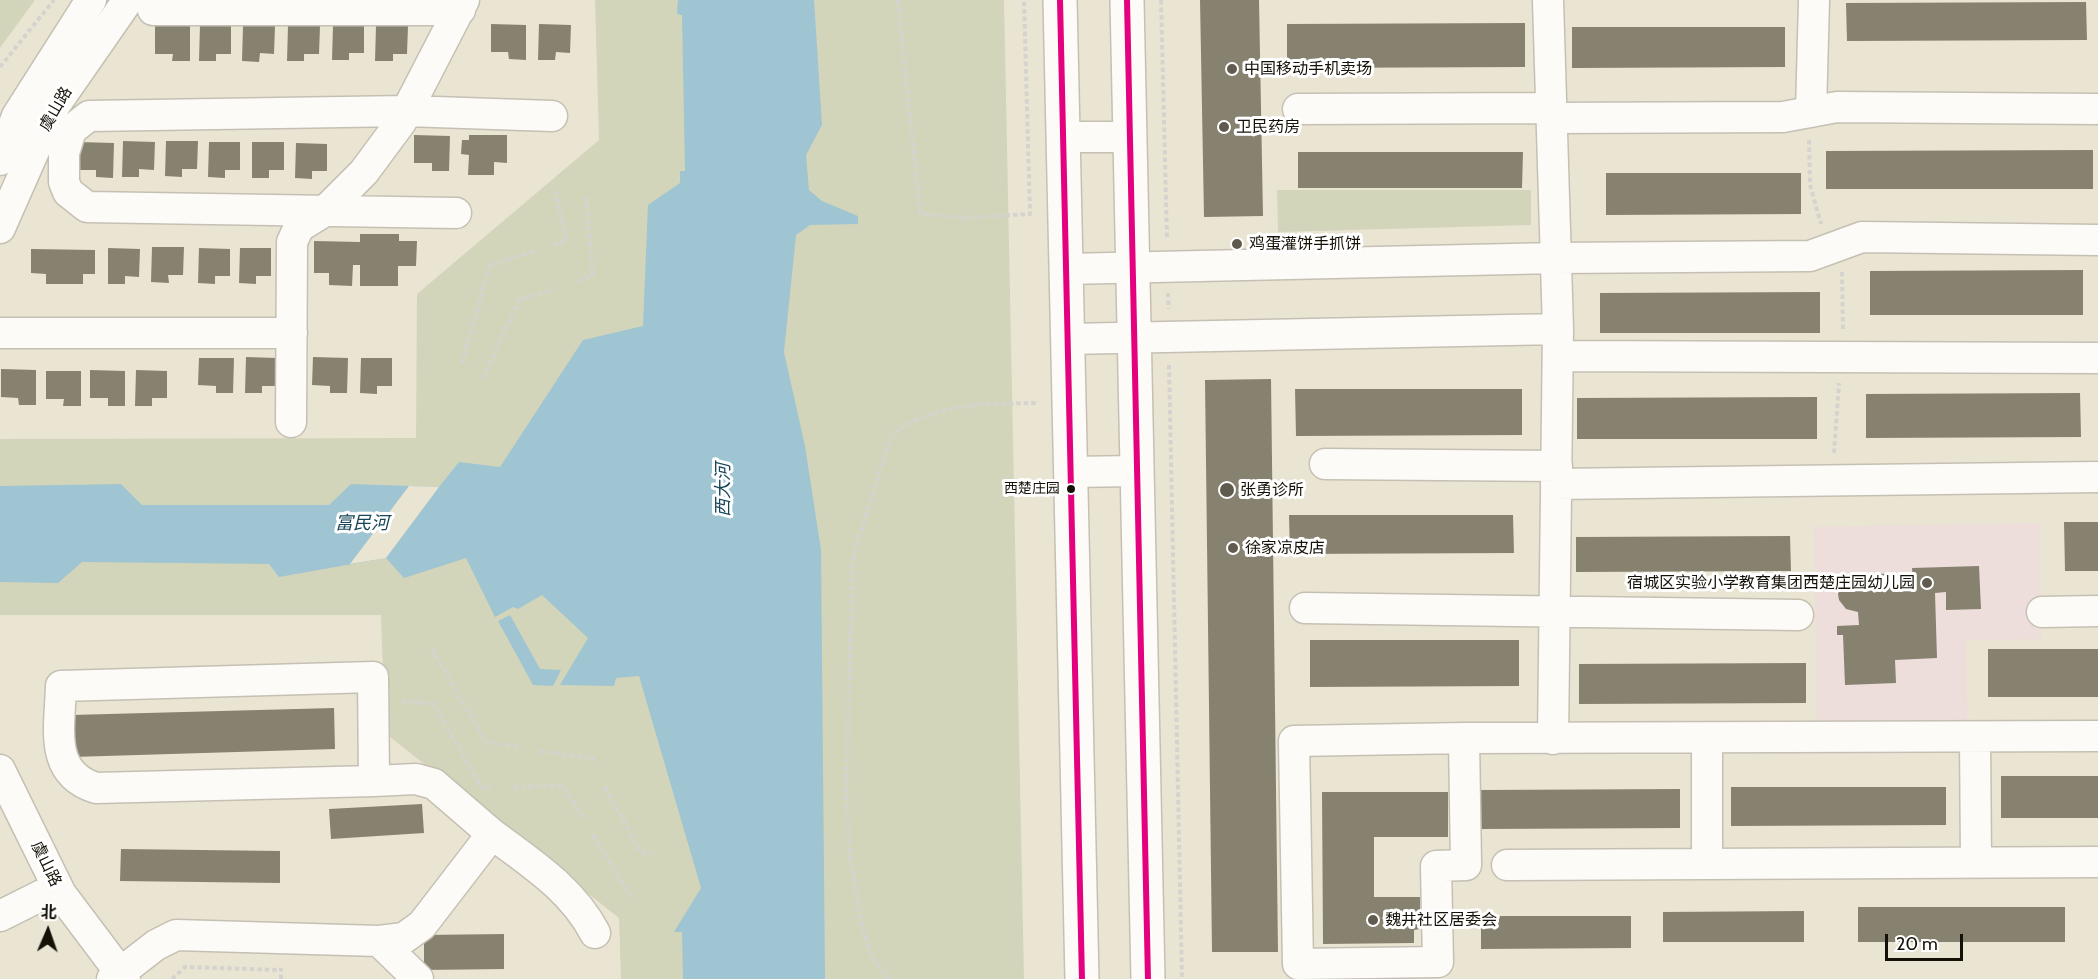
<!DOCTYPE html>
<html>
<head>
<meta charset="utf-8">
<style>
  body { margin:0 }
  #map { position:relative; width:2098px; height:979px; overflow:hidden; background:#eae4d3; font-family:Cabin,"Noto Sans SC",sans-serif }
  canvas { display:block }
  .north { position:absolute; left:18px; top:901px; width:60px; height:60px; -webkit-text-stroke:4px #fff; paint-order:stroke; rotate:2deg; font-size:16px; font-weight:700; line-height:24px; text-align:center; color:#151107 }
  .north::after { content:''; display:block; margin:auto; width:21px; height:27px; background:#151107; clip-path:polygon(50% 0,100% 100%,50% 72%,0 100%) }
  .scale { position:absolute; left:1885px; top:934px; width:78px; height:27px; box-sizing:border-box; border:3px solid #151107; border-top:0; padding-left:8px; font-size:18px; line-height:21px; white-space:nowrap; color:#151107; -webkit-text-stroke:4px #fff; paint-order:stroke }
</style>
</head>
<body>
<div id="map">
<canvas width="2098" height="979"></canvas>
<div class="north">北</div>
<div class="scale">20 m</div>
</div>
<script>
const ctx = document.querySelector('canvas').getContext('2d');
ctx.lineJoin = 'round';
function fill(path, color) { ctx.fillStyle = color; ctx.fill(path, 'evenodd'); }
function trace(path, color, width, dash) { ctx.strokeStyle = color; ctx.lineWidth = width; ctx.lineCap = dash ? 'butt' : 'round'; ctx.setLineDash(dash || []); ctx.stroke(path); }
function write(font, color, halo, rows, align = 'center') {
  ctx.font = font + ' Cabin,"Noto Sans SC",sans-serif'; ctx.lineWidth = 6; ctx.setLineDash([]); ctx.textBaseline = 'middle'; ctx.strokeStyle = halo; ctx.fillStyle = color; for (const [text, x, y, turn = 0] of rows) {
    ctx.save(); ctx.translate(x, y); ctx.rotate((+turn || 0) * Math.PI / 180); ctx.textAlign = isNaN(turn) ? turn : align; if (halo) ctx.strokeText(text, 0, 0); ctx.fillText(text, 0, 0); ctx.restore();
  }
}
fill(new Path2D(`
  M2039,523L2041,639L1966,640L1967,720L1817,723L1814,527Z`), '#eddddb');
fill(new Path2D(`
  M0,0H35L0,48Z
  M595,0H1004L1024,979H621L619,918L385,733L381,615H0V439L416,438L417,294L599,140Z
  M1277,190H1531V225L1278,232Z`), '#d3d5ba');
fill(new Path2D(`
  M678,0H814L822,125L806,155L809,190L822,201L858,216V224L810,225L796,235L784,352L805,446L821,550L825,979H683L682,932H674L701,888L639,676L616,678L614,686L560,685L588,638L542,595L518,609L513,607L495,617L466,558L404,578L386,558L279,577L269,564L82,562L58,583L0,582V486L121,484L142,505H329L351,484L439,487L459,462L500,467L583,340L643,326L648,205L680,183V171H685L682,15L677,14Z
  M510,615L540,669L561,670L553,686L533,685L498,621Z`), '#9fc4d2');
fill(new Path2D(`
  M409,486L439,487L386,558L350,564Z`), '#eae4d3');
fill(new Path2D(`
  M1200,0H1259L1263,216L1204,217Z
  M2086,2L2087,40L1847,41L1846,3Z
  M1525,23V67L1287,68V24Z
  M491,24L526,25V60L509,59L508,52H491Z
  M539,24L571,25L570,53L556,52L555,60H538Z
  M200,25L231,26V54H216V61H199Z
  M333,25H364V53H349V60H332Z
  M155,26H190V61H172L173,54H155Z
  M243,26H275L274,54L260,53L259,62L242,61Z
  M288,26H320L319,54H304V61H287Z
  M376,26H408L407,54H393V61H375Z
  M1572,27H1785V67L1572,68Z
  M414,135L450,136L449,171H432V163H414Z
  M469,135H507V163L494,162V175H468L469,155L461,154L462,140H469Z
  M123,141L155,142L154,170L139,169V177H122Z
  M166,141H198L197,169H182V177L165,176Z
  M78,142L114,143L113,178L96,177V170H78Z
  M209,142H240V170H225V178L208,177Z
  M252,142H284V170H269V178H252Z
  M296,143L327,144V171H312V179L295,178Z
  M2093,150V189H1826V151Z
  M1298,152H1523L1522,188H1298Z
  M1606,173H1801V214L1606,215Z
  M360,234H399V241H417L416,266H398V286H360V265H353L352,286L329,285V273H314V241L360,242Z
  M152,247H184L183,275H168L169,283L151,282Z
  M108,248L140,249L139,277L125,276V284H108Z
  M199,248L230,249V276H215V284L198,283Z
  M240,248H271V276H256V284L239,283Z
  M31,249L95,250V274H83V284H46V274L31,273Z
  M2083,270V315H1870V271Z
  M1820,292V333H1600V293Z
  M246,357L277,358V386H262V393H245Z
  M313,357L348,358L347,393H330V386L312,385Z
  M199,358H234L233,393H216V386L198,385Z
  M361,358H392V386H377V394L360,393Z
  M1,369L36,370V405H19L18,398L1,397Z
  M90,370L125,371V406H108V398H90Z
  M136,370L167,371V398H152V406H135Z
  M46,371H81V406H63L64,399H46Z
  M1271,379L1278,952H1212L1205,380Z
  M1295,389H1522V435L1296,436Z
  M2080,393L2081,437L1866,438V394Z
  M1817,397V439H1577V398Z
  M1289,515H1513L1514,553L1290,554Z
  M2064,522H2098V571H2065Z
  M1790,536L1791,571L1576,572V537Z
  M1979,566L1981,609L1946,610V592L1935,593L1937,658L1895,660L1896,683L1845,685L1843,635H1837V626L1859,625L1858,612L1846,609L1839,600L1838,594L1843,581L1856,575L1872,584H1879V574L1894,573V581L1913,580L1912,568Z
  M1310,640H1519V686L1310,687Z
  M1988,649H2098V697H1988Z
  M1806,663V703L1579,704V664Z
  M334,708L335,749L72,757L71,715Z
  M2001,776H2098V818H2001Z
  M1731,787H1946V825L1731,826Z
  M1680,789V828L1481,829V790Z
  M1322,792H1448V837H1374V897H1420V929L1414,930V943L1323,944Z
  M422,804L424,833L331,839L329,809Z
  M121,849L280,851V883L120,881Z
  M1858,907H2065V942H1858Z
  M1804,911V942H1663V912Z
  M1481,916H1631V948L1481,949Z
  M504,934V969L424,970V935Z`), '#878270');
const minor = new Path2D(`
  M1548,0L1558,329L1553,739
  M153,10H460
  M1298,109L1552,108
  M1811,112L1814,0
  M1552,118L1783,117L1837,107L2098,109
  M1063,137H1130
  M0,160L17,116L91,0
  M456,213L87,207L68,192L64,182V153L71,130L89,116L406,111L552,116
  M0,228L53,108L128,0
  M1066,269L1556,258L1810,256L1862,237L2098,240
  M0,333H292
  M1067,339L1558,329
  M1558,356L2098,358
  M291,422L292,242L299,227L325,211L364,172L401,122L464,0
  M1325,464L1557,466
  M1070,472L1137,471
  M1556,484L2098,477
  M1305,608L1798,615
  M2042,612L2098,611
  M1975,737L1976,862
  M1464,738L1466,865L1436,866L1438,962L1298,964L1294,741L1464,738L2098,736
  M0,770L61,894L125,979
  M492,834C531,863 572,889 595,933
  M1707,864V738
  M1507,865L2098,862
  M0,916L42,895
  M379,941L418,979
  M112,979L156,945L176,935L379,941L404,938L422,925L492,834L434,784L416,779L374,781L96,788C48,773 60,727 61,686L373,677L374,781`);
const major = new Path2D(`
  M1060,0L1082,979
  M1127,0L1148,979`);
trace(minor, '#c5c0b3', 33);
trace(major, '#c5c0b3', 36);
trace(new Path2D(`
  M898,0L920,213L964,218L1030,214L1024,0
  M1161,0L1167,240
  M0,67L54,0
  M1809,140L1810,185L1821,224
  M553,245L566,241L556,191
  M1842,272L1843,330
  M579,281L593,276L586,196
  M1168,293L1169,309
  M462,363L490,265L535,251
  M1169,365L1182,979
  M483,378L519,300L554,289
  M1834,453L1839,383
  M432,649L486,742L518,747
  M401,701L434,704L481,787H491
  M540,751L595,759
  M513,787L563,786L583,818
  M605,787L640,852L653,853
  M593,835L633,900
  M172,979L185,967L281,970
  M281,979V968
  M889,979L872,957L861,923L850,855L846,793L853,557L891,435C937,402 982,404 1037,403`), '#d5d3ce', 4, [4.5, 3]);
trace(minor, '#fcfbf8', 30);
trace(major, '#fcfbf8', 33);
trace(new Path2D(`
  M1060,0L1082,979
  M1127,0L1148,979`), '#e5007d', 6);
for (const [x, y, r, color] of [
  [1232,69,6,"#605b4e"],
  [1224,127,6,"#605b4e"],
  [1237,244,6,"#605b4e"],
  [1071,489,5,"#151107"],
  [1227,490,8,"#605b4e"],
  [1233,548,6,"#605b4e"],
  [1927,583,6,"#605b4e"],
  [1373,920,6,"#605b4e"]
]) { const dot = new Path2D(); dot.arc(x, y, r, 0, 2 * Math.PI); ctx.fillStyle = color; ctx.fill(dot); trace(dot, '#fff', 2); }
write('14px', '#151107', '#fff', [
  ["西楚庄园",1060,489]
], 'right');
write('16px', '#151107', '#fff', [
  ["中国移动手机卖场",1244,69],
  ["卫民药房",1236,127],
  ["鸡蛋灌饼手抓饼",1249,244],
  ["张勇诊所",1240,490],
  ["徐家凉皮店",1245,548],
  ["宿城区实验小学教育集团西楚庄园幼儿园",1915,583,"right"],
  ["魏井社区居委会",1385,920]
], 'left');
write('16px', '#151107', '#fff', [
  ["虞山路",56,109,-60],
  ["虞山路",46,864,64]
]);
write('italic 18px', '#164558', '#fff', [
  ["西大河",724,490,-90],
  ["富民河",362,524]
]);
</script>
</body>
</html>
